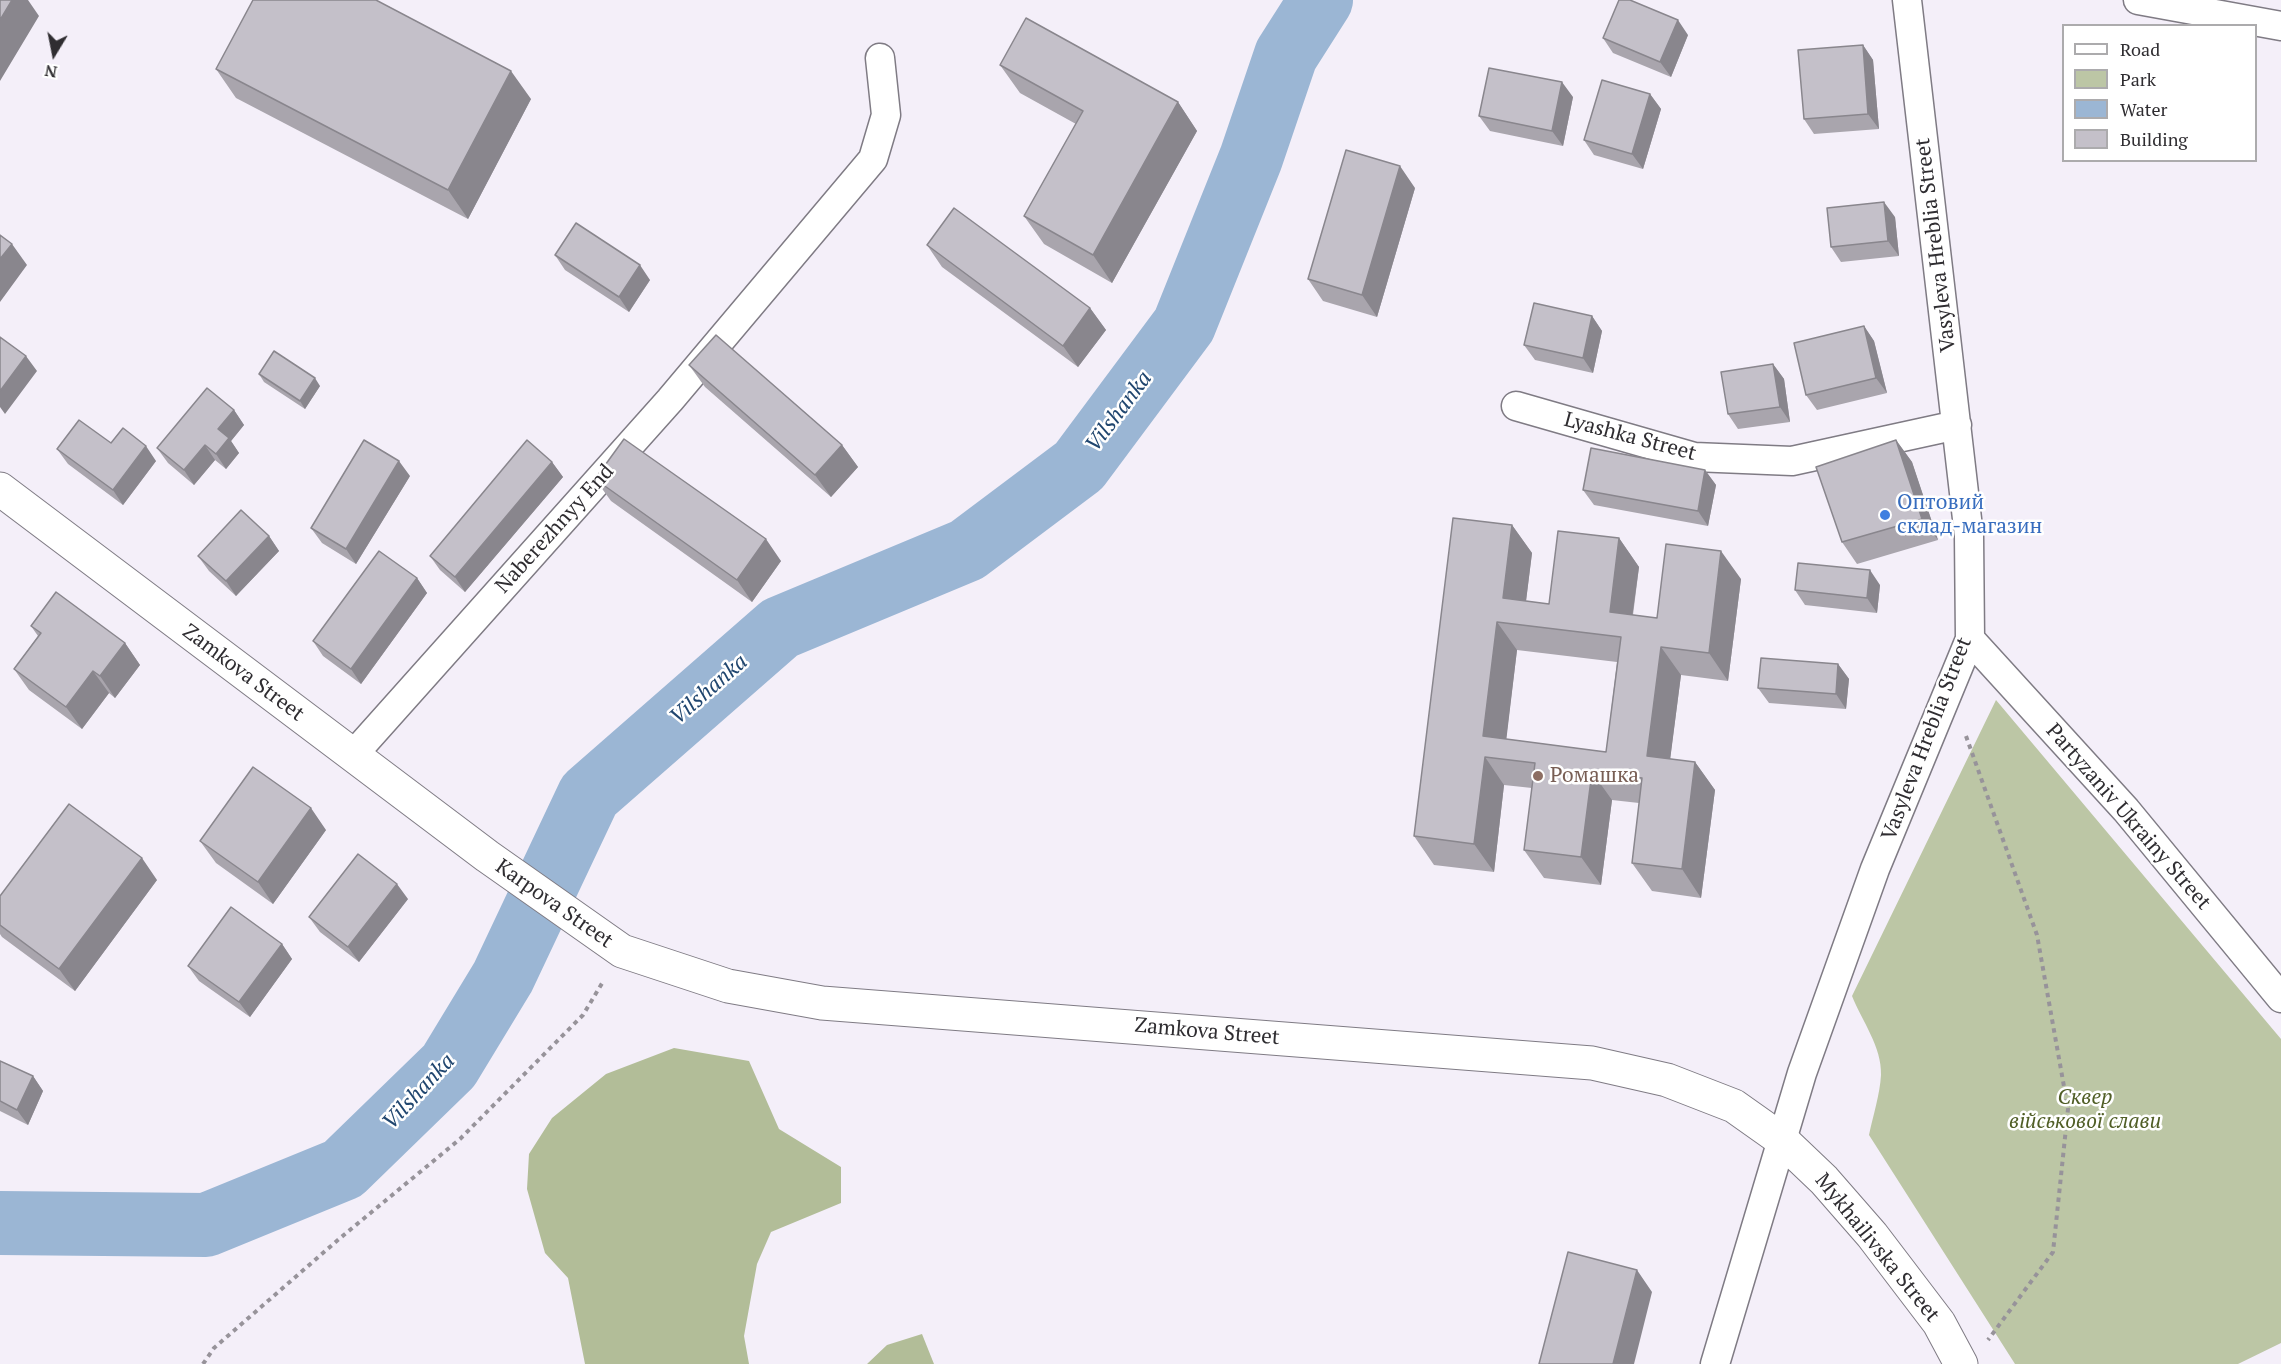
<!DOCTYPE html>
<html>
<head>
<meta charset="utf-8">
<style>
  body { margin:0 }
  #map { position:relative; width:2281px; height:1364px; overflow:hidden; background:#f4eff9; font-family:"PT Serif",serif }
  canvas { display:block }
  .legend { position:absolute; left:2062px; top:24px; width:195px; height:138px; box-sizing:border-box; background:#fff; border:2px solid #acabad; margin:0; padding:8px 10px; list-style:none; font-size:18px; color:#2f2d31 }
  .legend li { display:flex; align-items:center; gap:12px; height:30px }
  .legend b { width:30px; border:2px solid #acabad }
  .north { position:absolute; left:24px; top:24px; width:60px; height:60px; -webkit-text-stroke:4px #fff; paint-order:stroke; rotate:190deg; font-size:16px; font-weight:700; line-height:24px; text-align:center; color:#2f2d31 }
  .north::after { content:''; display:block; margin:auto; width:21px; height:27px; background:#2f2d31; clip-path:polygon(50% 0,100% 100%,50% 72%,0 100%) }
</style>
</head>
<body>
<div id="map">
<canvas width="2281" height="1364"></canvas>
<ul class="legend">
<li><b style="height:8px;background:#fff"></b>Road</li>
<li><b style="height:16px;background:#bcc6a5"></b>Park</li>
<li><b style="height:16px;background:#9bb6d4"></b>Water</li>
<li><b style="height:16px;background:#c4c0c9"></b>Building</li>
</ul>
<div class="north">N</div>
</div>
<script>
const ctx = document.querySelector('canvas').getContext('2d');
ctx.lineJoin = 'round';
function fill(path, color) { ctx.fillStyle = color; ctx.fill(path, 'evenodd'); }
function trace(path, color, width, dash) { ctx.strokeStyle = color; ctx.lineWidth = width; ctx.lineCap = dash ? 'butt' : 'round'; ctx.setLineDash(dash || []); ctx.stroke(path); }
function write(font, color, halo, rows, align = 'center') {
  ctx.font = font + ' "PT Serif",serif'; ctx.lineWidth = 5; ctx.setLineDash([]); ctx.textBaseline = 'middle'; ctx.strokeStyle = halo; ctx.fillStyle = color; for (const [text, x, y, turn = 0] of rows) {
    ctx.save(); ctx.translate(x, y); ctx.rotate((+turn || 0) * Math.PI / 180); ctx.textAlign = isNaN(turn) ? turn : align; if (halo) ctx.strokeText(text, 0, 0); ctx.fillText(text, 0, 0); ctx.restore();
  }
}
fill(new Path2D(`
  M1996,700L2281,1039V1343L2238,1364H2015L1869,1135C1873,1116 1880,1094 1881,1075C1882,1047 1862,1021 1852,996Z`), '#bcc6a5');
fill(new Path2D(`
  M674,1048L749,1061L779,1129L841,1167V1203L771,1232L757,1264L744,1336L749,1364H585L568,1278L545,1253L527,1189L529,1154L552,1118L606,1074Z
  M922,1334L934,1364H867L887,1345Z`), '#b2bd98');
const water = new Path2D(`
  M0,1207L15,1209L206,1225L130,1244L0,1241Z`);
fill(water, '#9bb6d4');
trace(water, '#7b8da3', 1.5);
trace(new Path2D(`
  M0,1223L206,1225L343,1169L449,1066L503,977L589,795L780,628L967,550L1079,466L1184,325L1251,158L1286,55L1321,0`), '#9bb6d4', 64);
const minor = new Path2D(`
  M2138,0L2281,26
  M1516,406L1694,457L1792,461L1957,425
  M1970,639L2126,810L2281,998
  M353,755L670,400L873,159L886,115L880,58
  M1715,1364L1802,1073L1875,869L1970,639L1969,536L1907,0`);
const secondary = new Path2D(`
  M0,489L487,856L622,951L728,986L822,1003L1592,1063L1667,1080L1734,1106L1782,1140L1824,1180L1872,1235L1939,1323L1961,1364`);
trace(minor, '#7f7b84', 31);
trace(secondary, '#7f7b84', 35);
trace(new Path2D(`
  M1966,736L2037,935L2068,1109L2053,1252L1988,1340
  M203,1364L214,1348L339,1239L460,1139L583,1015L604,980`), '#97939a', 4, [4.5, 4.5]);
trace(minor, '#fff', 28);
trace(secondary, '#fff', 33);
fill(new Path2D(`
  M1688,35L1671,77L1613,53L1603,38Z
  M1863,45L1873,60L1879,129L1814,134L1804,119Z
  M1000,65L1178,102L1197,131L1112,283L1044,244L1024,216L1076,124L1020,93Z
  M216,69L531,99L468,219L236,98Z
  M1650,94L1661,109L1643,169L1594,155L1584,140Z
  M1573,97L1563,146L1490,131L1479,116Z
  M1415,188L1377,317L1323,301L1308,279Z
  M1895,217L1899,256L1841,262L1831,247Z
  M927,245L1090,308L1106,330L1078,367L942,267Z
  M555,255L650,280L629,312L565,270Z
  M1592,316L1602,331L1593,373L1535,360L1524,345Z
  M1864,326L1874,341L1887,393L1817,410L1806,395Z
  M1773,364L1784,379L1790,422L1738,429L1728,414Z
  M689,365L842,445L858,467L831,497L705,387Z
  M259,374L320,386L305,409L264,382Z
  M234,410L244,425L231,441L239,453L226,469L215,460L194,485L168,463L157,448Z
  M1896,440L1912,462L1938,540L1857,564L1842,542Z
  M57,449L156,461L123,505L68,464Z
  M552,462L563,477L465,592L440,570L430,556Z
  M1705,470L1716,485L1708,526L1594,505L1583,490Z
  M410,476L356,564L322,543L311,528Z
  M595,479L781,561L752,602L611,501Z
  M1512,525L1532,553L1526,601L1549,604L1619,538L1639,567L1633,615L1657,618L1741,579L1728,681L1681,675L1670,759L1695,762L1715,790L1701,898L1652,891L1632,863L1639,803L1612,800L1601,885L1544,878L1524,850L1532,788L1504,785L1494,872L1434,865L1414,836ZM1517,650L1617,662L1606,752L1506,739Z
  M269,536L279,551L236,596L209,571L198,556Z
  M417,578L427,593L361,684L323,656L313,641Z
  M1880,585L1877,613L1805,605L1795,590Z
  M31,626L125,643L140,665L115,698L109,693L82,729L29,690L14,669L38,636Z
  M1838,664L1849,679L1846,709L1769,703L1758,688Z
  M326,830L273,904L216,863L200,841Z
  M157,880L75,991L2,937L0,934V896Z
  M408,899L359,962L320,932L309,917Z
  M282,944L292,959L250,1017L199,981L188,966Z
  M0,1061L33,1076L43,1091L28,1125L0,1111Z`), '#a9a5ad');
fill(new Path2D(`
  M12,0H28L39,16L0,81V20Z
  M1678,20L1688,35L1671,77L1660,62Z
  M1863,45L1873,60L1879,129L1868,114Z
  M511,71L531,99L468,219L448,190Z
  M1562,82L1573,97L1563,146L1552,131Z
  M1650,94L1661,109L1643,169L1632,154Z
  M1178,102L1197,131L1112,283L1093,255Z
  M1400,166L1415,188L1377,317L1362,295Z
  M1884,202L1895,217L1899,256L1888,241Z
  M12,244L27,265L0,302V259Z
  M640,265L650,280L629,312L619,297Z
  M1090,308L1106,330L1078,367L1063,346Z
  M1592,316L1602,331L1593,373L1583,358Z
  M1864,326L1874,341L1887,393L1876,378Z
  M26,356L37,371L5,414L0,407V391Z
  M1773,364L1784,379L1790,422L1780,407Z
  M315,378L320,386L305,409L300,401Z
  M234,410L244,425L231,441L239,453L226,469L216,454L218,429Z
  M1896,440L1912,462L1938,540L1922,519Z
  M205,445L215,460L194,485L184,470Z
  M842,445L858,467L831,497L815,475Z
  M146,446L156,461L123,505L113,490Z
  M399,461L410,476L356,564L346,549Z
  M552,462L563,477L465,592L455,577Z
  M1705,470L1716,485L1708,526L1698,511Z
  M1512,525L1532,553L1523,625L1503,598Z
  M269,536L279,551L236,596L226,581Z
  M1619,538L1639,567L1629,640L1610,612Z
  M766,539L781,561L752,602L737,580Z
  M1721,551L1741,579L1728,681L1709,653Z
  M1870,570L1880,585L1877,613L1867,598Z
  M417,578L427,593L361,684L351,669Z
  M1497,622L1517,650L1504,759L1483,736Z
  M125,643L140,665L115,698L100,676Z
  M1661,647L1681,675L1667,784L1647,756Z
  M1838,664L1849,679L1846,709L1836,694Z
  M93,671L109,693L82,729L66,707Z
  M1485,757L1504,785L1494,872L1474,844Z
  M1695,762L1715,790L1701,898L1682,869Z
  M1592,772L1612,800L1601,885L1581,857Z
  M311,808L326,830L273,904L258,882Z
  M142,858L157,880L75,991L59,969Z
  M397,884L408,899L359,962L348,947Z
  M282,944L292,959L250,1017L239,1002Z
  M33,1076L43,1091L28,1125L17,1110Z
  M1637,1270L1652,1292L1634,1364H1613Z`), '#89868d');
const building = new Path2D(`
  M0,0H12L0,20Z
  M253,0H376L511,71L448,190L216,69Z
  M1619,0H1630L1678,20L1660,62L1603,38Z
  M1026,18L1178,102L1093,255L1024,216L1083,111L1000,65Z
  M1863,45L1868,114L1804,119L1798,50Z
  M1489,68L1562,82L1552,131L1479,116Z
  M1602,80L1650,94L1632,154L1584,140Z
  M1346,150L1400,166L1362,295L1308,279Z
  M1884,202L1888,241L1831,247L1827,208Z
  M954,208L1090,308L1063,346L927,245Z
  M576,223L640,265L619,297L555,255Z
  M0,235L12,244L0,259Z
  M1534,303L1592,316L1583,358L1524,345Z
  M1864,326L1876,378L1806,395L1794,343Z
  M716,335L842,445L815,475L689,365Z
  M0,337L26,356L0,391Z
  M274,351L315,378L300,401L259,374Z
  M1773,364L1780,407L1728,414L1721,372Z
  M207,388L234,410L218,429L229,438L216,454L205,445L184,470L157,448Z
  M79,420L111,443L123,428L146,446L113,490L57,449Z
  M624,439L766,539L737,580L595,479Z
  M364,440L399,461L346,549L311,528Z
  M527,440L552,462L455,577L430,556Z
  M1896,440L1922,519L1842,542L1816,467Z
  M1591,448L1705,470L1698,511L1583,490Z
  M241,510L269,536L226,581L198,556Z
  M1453,518L1512,525L1503,598L1549,604L1558,531L1619,538L1610,612L1657,618L1666,544L1721,551L1709,653L1661,647L1647,756L1695,762L1682,869L1632,863L1642,778L1592,772L1581,857L1524,850L1535,763L1485,757L1474,844L1414,836ZM1497,622L1621,637L1606,752L1483,736Z
  M379,551L417,578L351,669L313,641Z
  M1798,563L1870,570L1867,598L1795,590Z
  M56,592L125,643L100,676L93,671L66,707L14,669L41,633L31,626Z
  M1761,658L1838,664L1836,694L1758,688Z
  M253,767L311,808L258,882L200,841Z
  M69,804L142,858L59,969L0,925V896Z
  M358,854L397,884L348,947L309,917Z
  M231,907L282,944L239,1002L188,966Z
  M0,1061L33,1076L17,1110L0,1101Z
  M1568,1252L1637,1270L1613,1364H1539Z`);
fill(building, '#c4c0c9');
trace(building, '#89868d', 1.5);
for (const [x, y, r, color] of [
  [1885,515,6,"#3f7fe0"],
  [1538,776,6,"#8d6e63"]
]) { const dot = new Path2D(); dot.arc(x, y, r, 0, 2 * Math.PI); ctx.fillStyle = color; ctx.fill(dot); trace(dot, '#fff', 2); }
write('21px', '#2f2d31', '#fff', [
  ["Vasyleva Hreblia Street",1936,245,-97],
  ["Lyashka Street",1630,437,15],
  ["Naberezhnyy End",555,529,-48],
  ["Zamkova Street",243,673,37],
  ["Vasyleva Hreblia Street",1927,739,-69],
  ["Partyzaniv Ukrainy Street",2128,817,49],
  ["Karpova Street",554,904,35],
  ["Zamkova Street",1207,1032,5],
  ["Mykhailivska Street",1877,1248,51]
]);
write('21px', '#366cbe', '#fff', [
  ["Оптовий",1897,503],
  ["склад-магазин",1897,527]
], 'left');
write('21px', '#785e54', '#fff', [
  ["Ромашка",1550,776]
], 'left');
write('italic 21px', '#505e26', '#fff', [
  ["Сквер",2085,1098],
  ["військової слави",2085,1122]
]);
write('italic 22px', '#20466f', '#fff', [
  ["Vilshanka",1119,412,-53],
  ["Vilshanka",709,690,-41],
  ["Vilshanka",419,1092,-47]
]);
</script>
</body>
</html>
